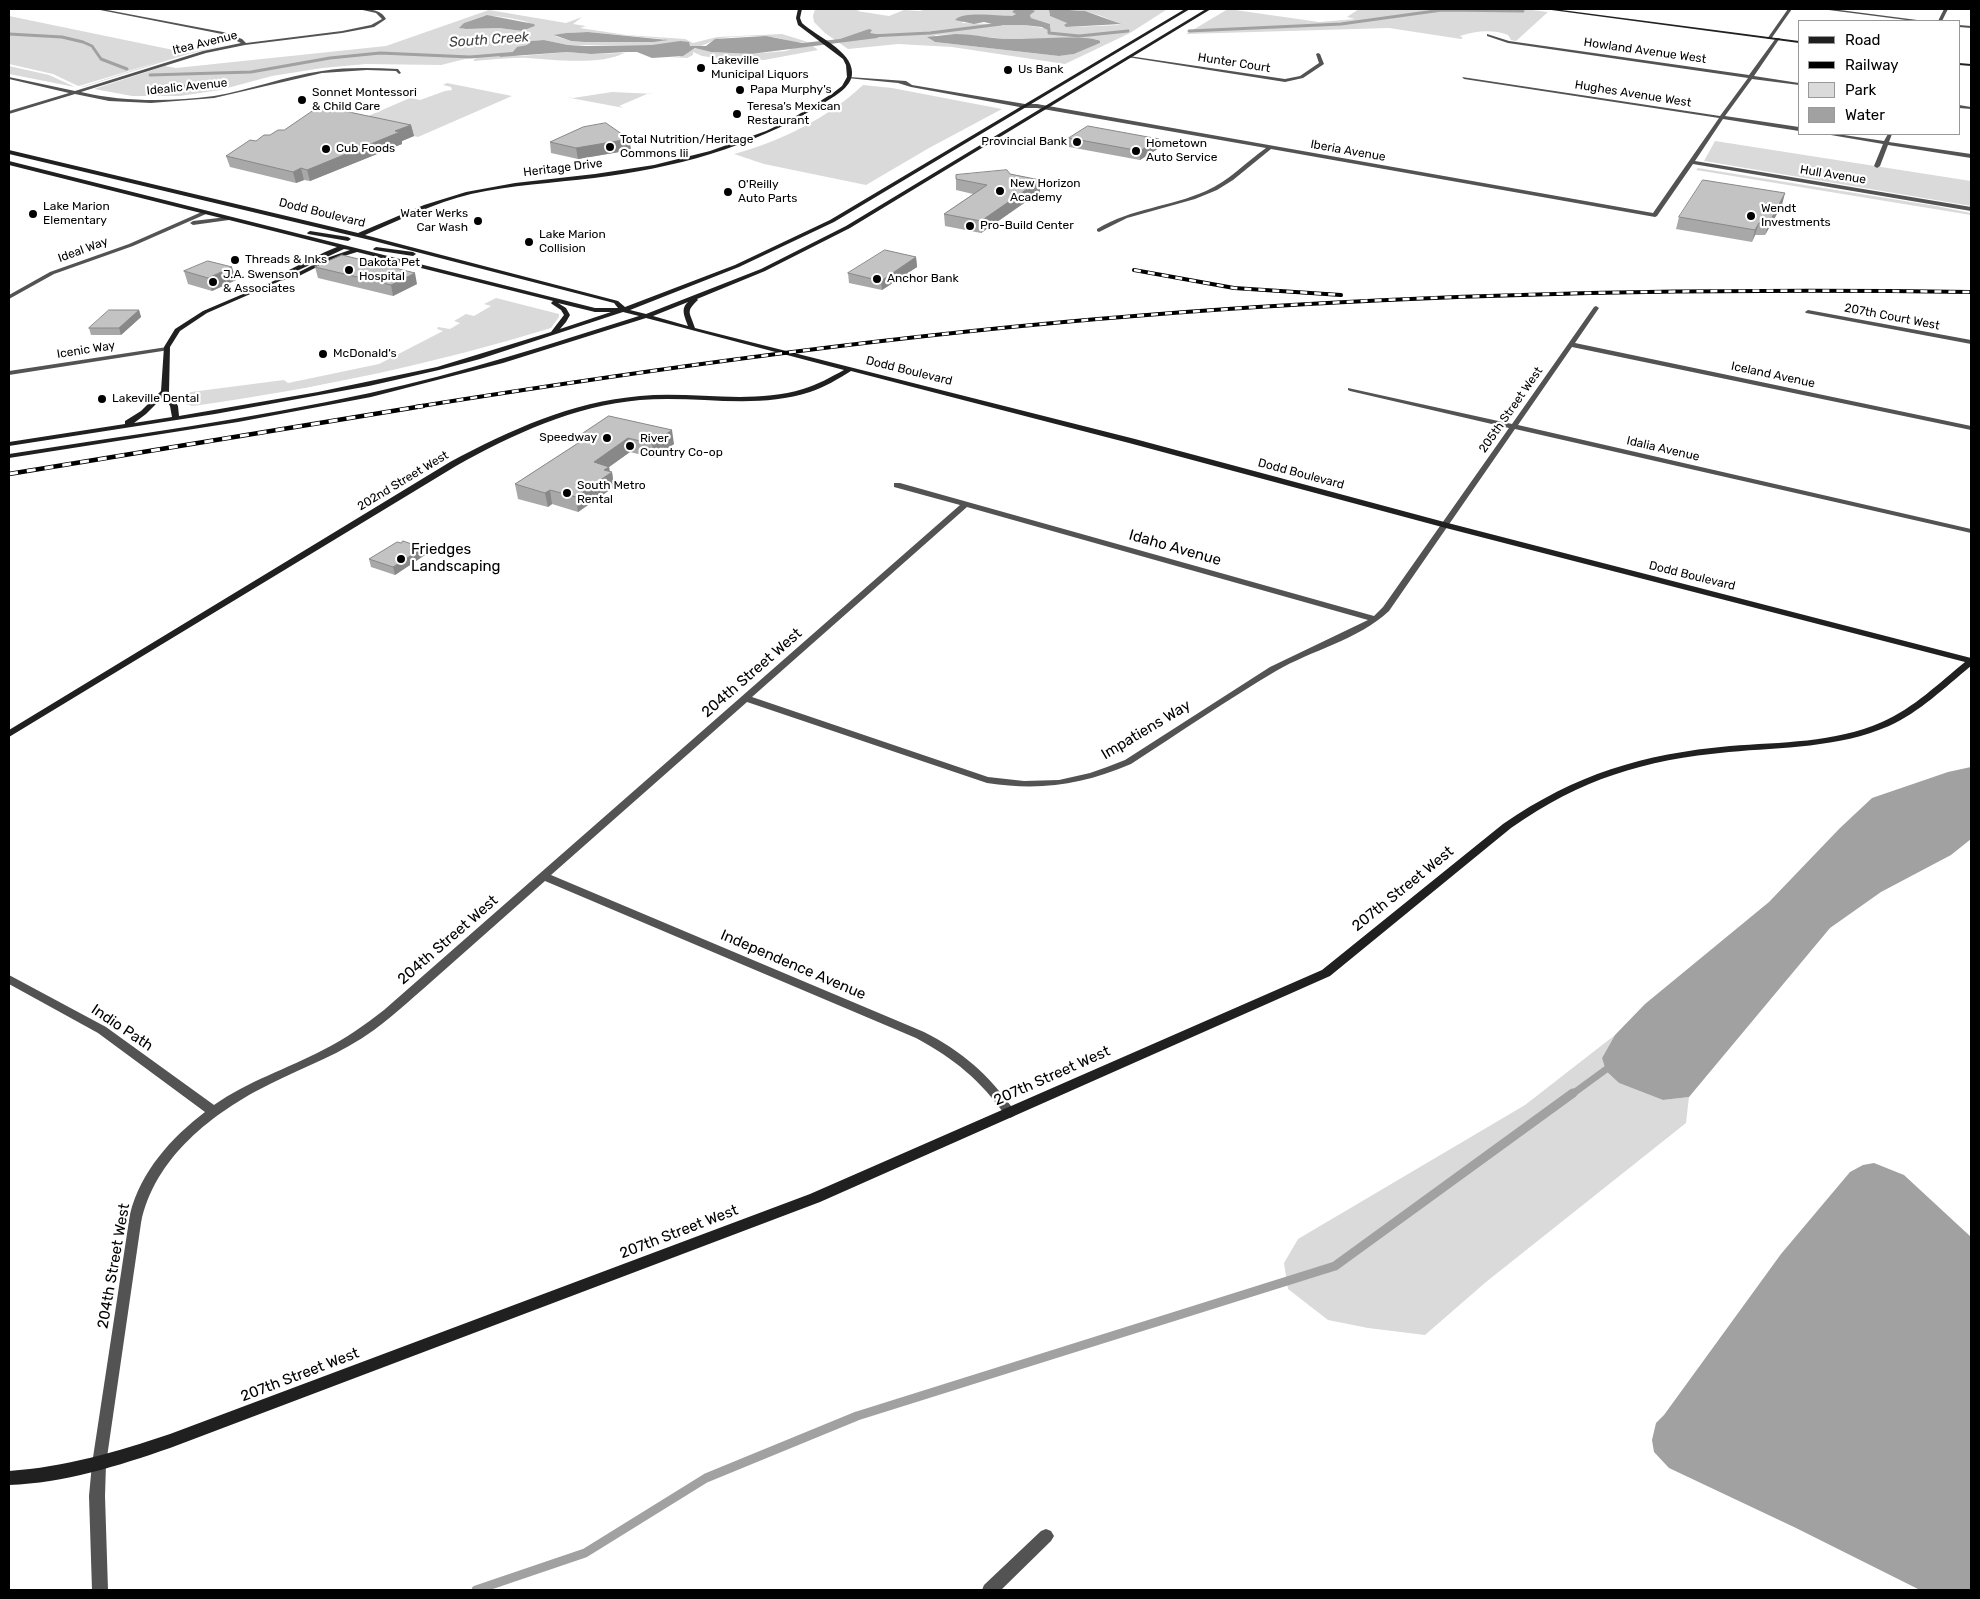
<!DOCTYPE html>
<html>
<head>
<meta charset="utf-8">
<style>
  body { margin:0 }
  #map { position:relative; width:1980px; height:1599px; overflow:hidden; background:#fff; font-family:Rubik,sans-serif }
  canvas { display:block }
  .frame { position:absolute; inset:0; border:10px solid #000; pointer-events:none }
  .legend { position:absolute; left:1798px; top:20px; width:162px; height:115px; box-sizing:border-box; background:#fff; border:1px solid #999; margin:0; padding:6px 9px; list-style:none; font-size:15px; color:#000 }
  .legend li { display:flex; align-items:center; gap:10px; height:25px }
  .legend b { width:25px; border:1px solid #999 }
</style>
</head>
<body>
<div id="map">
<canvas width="1980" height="1599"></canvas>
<div class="frame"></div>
<ul class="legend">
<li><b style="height:6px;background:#202020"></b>Road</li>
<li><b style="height:6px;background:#000"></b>Railway</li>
<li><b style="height:14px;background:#dadada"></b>Park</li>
<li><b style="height:14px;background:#a1a1a1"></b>Water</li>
</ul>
</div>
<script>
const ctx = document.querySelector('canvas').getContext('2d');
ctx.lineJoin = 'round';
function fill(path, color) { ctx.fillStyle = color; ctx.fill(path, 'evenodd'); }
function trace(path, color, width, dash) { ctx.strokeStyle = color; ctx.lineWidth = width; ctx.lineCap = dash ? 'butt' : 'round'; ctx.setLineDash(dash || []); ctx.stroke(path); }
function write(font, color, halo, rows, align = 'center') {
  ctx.font = font + ' Rubik,sans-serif'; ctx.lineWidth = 4.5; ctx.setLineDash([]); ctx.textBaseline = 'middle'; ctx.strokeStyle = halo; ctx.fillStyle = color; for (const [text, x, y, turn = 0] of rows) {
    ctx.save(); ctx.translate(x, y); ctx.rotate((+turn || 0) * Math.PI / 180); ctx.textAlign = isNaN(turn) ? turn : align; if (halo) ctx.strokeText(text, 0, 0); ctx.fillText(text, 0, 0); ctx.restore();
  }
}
fill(new Path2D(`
  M815,9H862L857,11L889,16L904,10L920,11L926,9H1015L1012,12L1017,14L1012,16L967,15L962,23L1024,25L1043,28L1050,26V24L1031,18L1030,15L1033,10L1031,9H1053L1049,11L1050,16L1066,22L1068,23L1065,24L1066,27H1071L1120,25C1104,15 1084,10 1065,9H1172L1166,10L1130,33L1065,64L952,47L898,44L848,49L825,33L814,22L813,16ZM955,34L1008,39H1096L1100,43L1074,54L1059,56L935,42L930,39L936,35Z
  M1228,9L1319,22L1355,19L1347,17L1359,9H1524L1548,12L1516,41L1511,40L1508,35C1492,29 1476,31 1460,36L1463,38L1461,39L1389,28L1186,34Z
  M489,10L566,23L582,17L573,24L586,26L580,28L626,35L685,39L693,43L717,37L782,34L808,42C796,44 790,40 778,38C767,35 728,36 717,39C708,42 700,50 689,45H568L544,40L530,41L528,45L516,49L511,54L506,55L522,56L567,52L591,54L624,53C603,65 553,60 528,58C510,57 492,60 474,61V59L484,56L481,55L441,65L366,64L322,68L272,76L220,90L180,96H132L94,89L165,66L176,68L386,46ZM483,16C493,15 529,20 535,26L522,31L499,28L462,29L464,23ZM588,32L664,39V40L584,42L571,41L555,36L566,33ZM204,83H226C211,89 168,96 154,89Z
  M9,16L188,53L232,44L188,54L83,87H81L165,60L79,86L76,85L53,74L9,64Z
  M813,46L818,50L764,60L723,59L702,56L693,52V55L687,58L670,57H679L696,48L711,52L751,54L786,51L794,48Z
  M9,66L49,75L75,87L9,74Z
  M447,83L512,96L418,137L352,123L410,98L420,100L445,91L452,90L451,87L443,85Z
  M863,85L892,88L1002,109L929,148L866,185L764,164L734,154C781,141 828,118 863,85Z
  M612,92L655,94H647L619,106L624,108L565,97L573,98Z
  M1715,141L1971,181V206L1704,161Z
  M1698,168L1936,206L1971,213V215L1696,170Z
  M496,298L559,314V317L551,328C434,364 314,389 193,406L182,403L183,397L191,392L284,380L288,383L379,364L443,331L437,329L438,327L450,329L460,323L454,321L466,314L474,316L491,306L484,304Z
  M1615,1035L1602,1058L1606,1071L1619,1083L1663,1100L1689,1097L1686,1123L1486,1282L1425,1335L1368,1328L1328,1320L1288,1289L1284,1263L1298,1239L1525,1105Z`), '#dadada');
fill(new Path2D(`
  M1015,9L1033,10L1035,11L1030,15L1031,18L1050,24V28L1024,25H996L984,22L974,24L955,20C963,11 998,16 1012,16L1016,14L1012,12Z
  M1053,9L1085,11L1121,24L1066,27L1064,25L1067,23L1050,16L1049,10Z
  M487,15L534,24L535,26L522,31L499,28L466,29L459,28L464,23Z
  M869,29L872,30L870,33L882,35L877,38L751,54L711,52L695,48L683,56L652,58L637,52H627L591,54L567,52L499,57L503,54H511L517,47L527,45L530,41L544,40L568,45L586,46L652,45L680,41L689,42L690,46H706L715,39L766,36L802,43L840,39Z
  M588,32L668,40L653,42H584L571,41L554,35L566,33Z
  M955,34C974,34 992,39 1010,39C1030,40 1086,34 1100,41V43L1074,54L1059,56L935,42L927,37Z
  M204,83L228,84L184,90H152L159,87Z
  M1971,767V839L1951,855L1881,892L1830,928L1689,1097L1663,1100L1619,1083L1606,1071L1602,1058L1615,1035L1645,1004L1769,902L1840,828L1872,798L1948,772Z
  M1874,1163L1904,1175L1971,1237V1590H1920L1796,1528L1669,1468L1654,1452L1652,1440L1656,1423L1664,1415L1781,1254L1850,1172L1863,1165Z`), '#a1a1a1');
trace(new Path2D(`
  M1041,25L1049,29V33L1079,36L1128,31
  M1189,31L1341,24L1442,10L1523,11
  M9,34L62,37L83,42L92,46L101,59L127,69
  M870,36L930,33L1001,24
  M150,75L251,72L330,58L380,53L470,57L519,53`), '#a1a1a1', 3);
trace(new Path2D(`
  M1571,1095L1612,1065`), '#a1a1a1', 7);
trace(new Path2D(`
  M476,1590L585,1553L706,1478L857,1416L1335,1266L1573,1093`), '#a1a1a1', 9);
fill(new Path2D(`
  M95,9H102L223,32L242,39L246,43L342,31L371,25L382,19L376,13L358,9C368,9 381,9 386,19L374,27L342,33L245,45L206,53L81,92C124,102 169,102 214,96C250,90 285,76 322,71C347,67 373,68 398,69L401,73L399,74L396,71L367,70L322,73L214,98L151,103L109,101L75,94L9,114V111L69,93L9,79V77L75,91L203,51L241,43L222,34Z
  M1788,9H1792L1771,39H1767Z
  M1821,9H1832L1925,21H1914Z
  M1944,9H1948L1942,21H1938Z
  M1959,25L1971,26V28L1959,27Z
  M1487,34L1509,41L1749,75L1776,38H1780L1754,76L1799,83V85L1752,79L1725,116L1799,127V131L1723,119L1695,161L1971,207V211L1693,164L1657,216L1655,217L1271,149L1233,180L1217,190L1195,199L1127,218L1099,232L1097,231V229C1132,208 1170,207 1206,191C1229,181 1246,162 1266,148L1037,108H1025L911,87L898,83L847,78L849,77L906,81L912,85L1025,104H1037L1653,213L1719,118L1464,79L1462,77L1720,116L1748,78L1508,43L1487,36Z
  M1318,53L1320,54L1324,64L1303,78L1285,82L1127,57L1129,56L1285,79L1300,76L1319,63L1316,54Z
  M1959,105L1971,107V109L1959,108Z
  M1825,134H1837L1884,141L1888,134H1892L1889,142L1971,154V158L1888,145L1880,166L1877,168L1874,166L1883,144Z
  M204,211L207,213L206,214L133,246L54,274L9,299V295L50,272L129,244Z
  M227,217L229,218V220L193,225L190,223L193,221Z
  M1596,306L1599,308L1575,343L1971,426V430L1572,347L1518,425L1971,529V533L1515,429L1389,611C1358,640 1312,650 1276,671C1227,700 1179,733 1131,764C1082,785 1040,791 987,783L747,702L551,875L924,1032C963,1052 988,1074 1014,1110L1016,1113L1014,1116L1010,1118L1006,1116C980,1080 955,1059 916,1038L545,881C510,912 475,943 440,974C418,993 397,1013 374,1030C341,1054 306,1066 270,1084C213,1112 154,1158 141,1223L106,1464L105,1496L108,1590H92L89,1496L92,1464L130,1214C141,1171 171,1138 205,1112L98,1033L9,984V975L106,1027L214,1105C248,1081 287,1069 323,1050C345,1039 365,1025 384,1010L960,505L894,487V483H900L1374,616L1383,607L1509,428L1350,391L1348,390V388L1512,424L1594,307ZM967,507L1368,620L1270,667L1125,760L1107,767L1090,773L1059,780L1024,781L988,777L752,697Z
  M1808,310L1971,340V344L1806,313L1805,312Z
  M167,347L169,348V350L9,375V371Z
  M1046,1529L1051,1531L1054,1536L1051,1541L1001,1590H982L984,1585L1041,1531Z`), '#535353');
fill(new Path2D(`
  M798,9H802L800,18L802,23C816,36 852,51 852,72C853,88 831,98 819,106C750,148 674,168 594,178C553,183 511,185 471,194C434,203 400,220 365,235L618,301L625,307L735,265L830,220L1185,9H1190L834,222L739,267L630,310L646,314L761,269L846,226L1206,9H1211L850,228L765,271L697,299L698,300C685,312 690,312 695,328L1135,439L1448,523L1971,658V666C1945,687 1920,712 1889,726C1838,748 1783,747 1729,752C1643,760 1581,779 1511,828L1330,976L820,1202L170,1448C118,1466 64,1483 9,1485V1471C65,1467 117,1452 170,1434L810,1194L1322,970L1503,824C1576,774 1642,754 1730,746C1781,742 1834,743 1882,722C1914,708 1939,683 1965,662L1442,527L1129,443L851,371C838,379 825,387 810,392C755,410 697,395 640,400C574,406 513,434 456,466L9,737V730L450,462C510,430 571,402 640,396C694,391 750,405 803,389C817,385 831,377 844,370L646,318L503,363L371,397L238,422L9,458V454C130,435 251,419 370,393C462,373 550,344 639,316L623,312L480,359L439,370L369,386L215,414L9,446V442L125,424V421L141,411L161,391L164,347L175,329L203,311L283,277L280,275L281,274L325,252L337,247L9,165V161L595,308H618L614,303L370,240L9,154V150L358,233L424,205L466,192L515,183L595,174L654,165L710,151L766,131L793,118L833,93L842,86L847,77L846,65L843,59L798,25L796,18ZM344,249L350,250L327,258L295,274L286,276ZM357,252L553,301L551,303L552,304L561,310L564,315L551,332L437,367L318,392L179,416L178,406L169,392L170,347L180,331L207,313L280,281L299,276L331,260ZM688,302C680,309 685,317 688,326L653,316ZM558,303L595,312H611L560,329L566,322L570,315L566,308ZM164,396L170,406L172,417L134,423L146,414Z
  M1544,9H1554L1799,41V43Z
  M1959,63L1971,64V66L1959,65Z
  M310,231L348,237L351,239L348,241L308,234L307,233Z
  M376,247L413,252L416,254L413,256L374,250L373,249Z`), '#202020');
const railFar1 = new Path2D(`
  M1134,270L1234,288L1341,295
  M415,407C658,368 902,334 1147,315C1422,293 1696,288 1971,292`);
const rail = new Path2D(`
  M9,474L423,406`);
trace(railFar1, '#000', 4);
trace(rail, '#000', 4.5);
trace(railFar1, '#fff', 2.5, [7]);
trace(rail, '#fff', 3, [9]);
fill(new Path2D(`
  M411,125L414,136L402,141V144L310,181L304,180L296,183L230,167L226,156L256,141L284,130Z
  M1069,138L1159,148L1140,160L1069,147Z
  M629,139L631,150L578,159L551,153L550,142Z
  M1010,174L1040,180V192L981,233L945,226L944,214L973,194L956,190V175Z
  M1782,205L1765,235H1755L1752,242L1676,229L1679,217Z
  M916,257L917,267L882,290L849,283L848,273Z
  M315,267L417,284L393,296L318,278Z
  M184,271L236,280L212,291L188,284Z
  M139,310L141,317L121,335H91L89,328Z
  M609,416L674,444L654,458L630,452L609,467L610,472H612L614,487L578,512L552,504L548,507L518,499L515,484L580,442L579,436Z
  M423,548L425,555L395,575L371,567L369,559Z`), '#a8a8a8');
fill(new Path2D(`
  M411,125L414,136L402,141V144L310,181L307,170L395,131Z
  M629,139L631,150L578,159L576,148Z
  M1159,139V148L1140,160V151Z
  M301,168L304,180L296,183L293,172Z
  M1040,180V192L981,233V221Z
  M1785,193L1782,205L1765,235L1769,223Z
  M1759,223L1755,235L1752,242L1755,230Z
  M916,257L917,267L882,290L881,281Z
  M232,267L236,280L212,291L208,278Z
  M415,273L417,284L393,296L391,285Z
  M139,310L141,317L121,335L119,328Z
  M672,430L674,444L654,458L652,444Z
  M628,438L630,452L609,467L610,474L612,472L614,487L578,512L576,497L594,462Z
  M550,490L552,504L548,507L545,493Z
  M423,548L425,555L395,575L393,567Z`), '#888');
const building = new Path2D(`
  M320,106L411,125L395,131L400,132L307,170L301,168L293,172L226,156L250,140L256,141L264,135H270L278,130H284Z
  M606,123L629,139L576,148L550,142L583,127Z
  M1088,126L1159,139L1140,151L1069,138Z
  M1007,170L1010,174L1040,180L981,221L944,214L987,185L956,179V175Z
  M1703,180L1785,193L1769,223H1759L1755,230L1679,217Z
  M885,250L916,257L881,281L848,273Z
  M342,255L415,273L391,285L315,267Z
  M208,261L232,267L208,278L184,271Z
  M109,310H139L119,328H89Z
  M609,416L672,430L652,444L628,438L594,462L609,467L604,470L612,472L576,497L550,490L545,493L515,484L586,438L579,436Z
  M403,541L423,548L393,567L369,559L397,542L401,543Z`);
fill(building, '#c3c3c3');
trace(building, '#888', 1);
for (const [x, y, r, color] of [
  [701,68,5,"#000"],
  [1008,70,5,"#000"],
  [740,90,5,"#000"],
  [302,100,5,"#000"],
  [737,114,5,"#000"],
  [1077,142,5,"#000"],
  [610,147,5,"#000"],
  [326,149,5,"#000"],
  [1136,151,5,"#000"],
  [1000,191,5,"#000"],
  [728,192,5,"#000"],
  [33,214,5,"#000"],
  [1751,216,5,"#000"],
  [478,221,5,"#000"],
  [970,226,5,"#000"],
  [529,242,5,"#000"],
  [235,260,5,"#000"],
  [349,270,5,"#000"],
  [877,279,5,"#000"],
  [213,282,5,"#000"],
  [323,354,5,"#000"],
  [102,399,5,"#000"],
  [607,438,5,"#000"],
  [630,446,5,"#000"],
  [567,493,5,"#000"],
  [401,559,5,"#000"]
]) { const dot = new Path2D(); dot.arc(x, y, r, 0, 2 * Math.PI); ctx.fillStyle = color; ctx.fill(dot); trace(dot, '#fff', 2); }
write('12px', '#000', '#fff', [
  ["Itea Avenue",205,43,-14],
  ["Howland Avenue West",1645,51,8],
  ["Hunter Court",1234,63,9],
  ["Idealic Avenue",187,87,-6],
  ["Hughes Avenue West",1633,94,9],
  ["Iberia Avenue",1348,151,10],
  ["Heritage Drive",563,168,-7],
  ["Hull Avenue",1833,175,9],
  ["Dodd Boulevard",322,213,14],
  ["Ideal Way",83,250,-20],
  ["207th Court West",1892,317,11],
  ["Icenic Way",86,350,-9],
  ["Dodd Boulevard",909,371,14],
  ["Iceland Avenue",1773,375,12],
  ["205th Street West",1511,410,-55],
  ["Idalia Avenue",1663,449,13],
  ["Dodd Boulevard",1301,474,15],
  ["202nd Street West",403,481,-31],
  ["Dodd Boulevard",1692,576,14]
]);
write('12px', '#000', '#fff', [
  ["Lakeville",711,61],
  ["Municipal Liquors",711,75],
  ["Us Bank",1018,70],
  ["Papa Murphy's",750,90],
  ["Sonnet Montessori",312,93],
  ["& Child Care",312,107],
  ["Teresa's Mexican",747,107],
  ["Restaurant",747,121],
  ["Total Nutrition/Heritage",620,140],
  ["Commons Iii",620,154],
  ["Provincial Bank",1067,142,"right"],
  ["Hometown",1146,144],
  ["Auto Service",1146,158],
  ["Cub Foods",336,149],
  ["New Horizon",1010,184],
  ["Academy",1010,198],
  ["O'Reilly",738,185],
  ["Auto Parts",738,199],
  ["Lake Marion",43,207],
  ["Elementary",43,221],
  ["Wendt",1761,209],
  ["Investments",1761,223],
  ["Water Werks",468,214,"right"],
  ["Car Wash",468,228,"right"],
  ["Pro-Build Center",980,226],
  ["Lake Marion",539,235],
  ["Collision",539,249],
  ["Threads & Inks",245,260],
  ["Dakota Pet",359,263],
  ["Hospital",359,277],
  ["J.A. Swenson",223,275],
  ["& Associates",223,289],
  ["Anchor Bank",887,279],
  ["McDonald's",333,354],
  ["Lakeville Dental",112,399],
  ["Speedway",597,438,"right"],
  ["River",640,439],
  ["Country Co-op",640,453],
  ["South Metro",577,486],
  ["Rental",577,500]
], 'left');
write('italic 14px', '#424242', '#fff', [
  ["South Creek",489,40,-4]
]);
write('15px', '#000', '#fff', [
  ["Idaho Avenue",1175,548,16],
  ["204th Street West",752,673,-41],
  ["Impatiens Way",1146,730,-31],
  ["207th Street West",1403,889,-39],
  ["204th Street West",448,940,-41],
  ["Independence Avenue",793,965,23],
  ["Indio Path",122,1028,34],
  ["207th Street West",1052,1076,-24],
  ["207th Street West",679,1232,-21],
  ["204th Street West",114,1266,-80],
  ["207th Street West",300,1375,-21]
]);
write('15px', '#000', '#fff', [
  ["Friedges",411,550],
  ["Landscaping",411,567]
], 'left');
</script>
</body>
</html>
